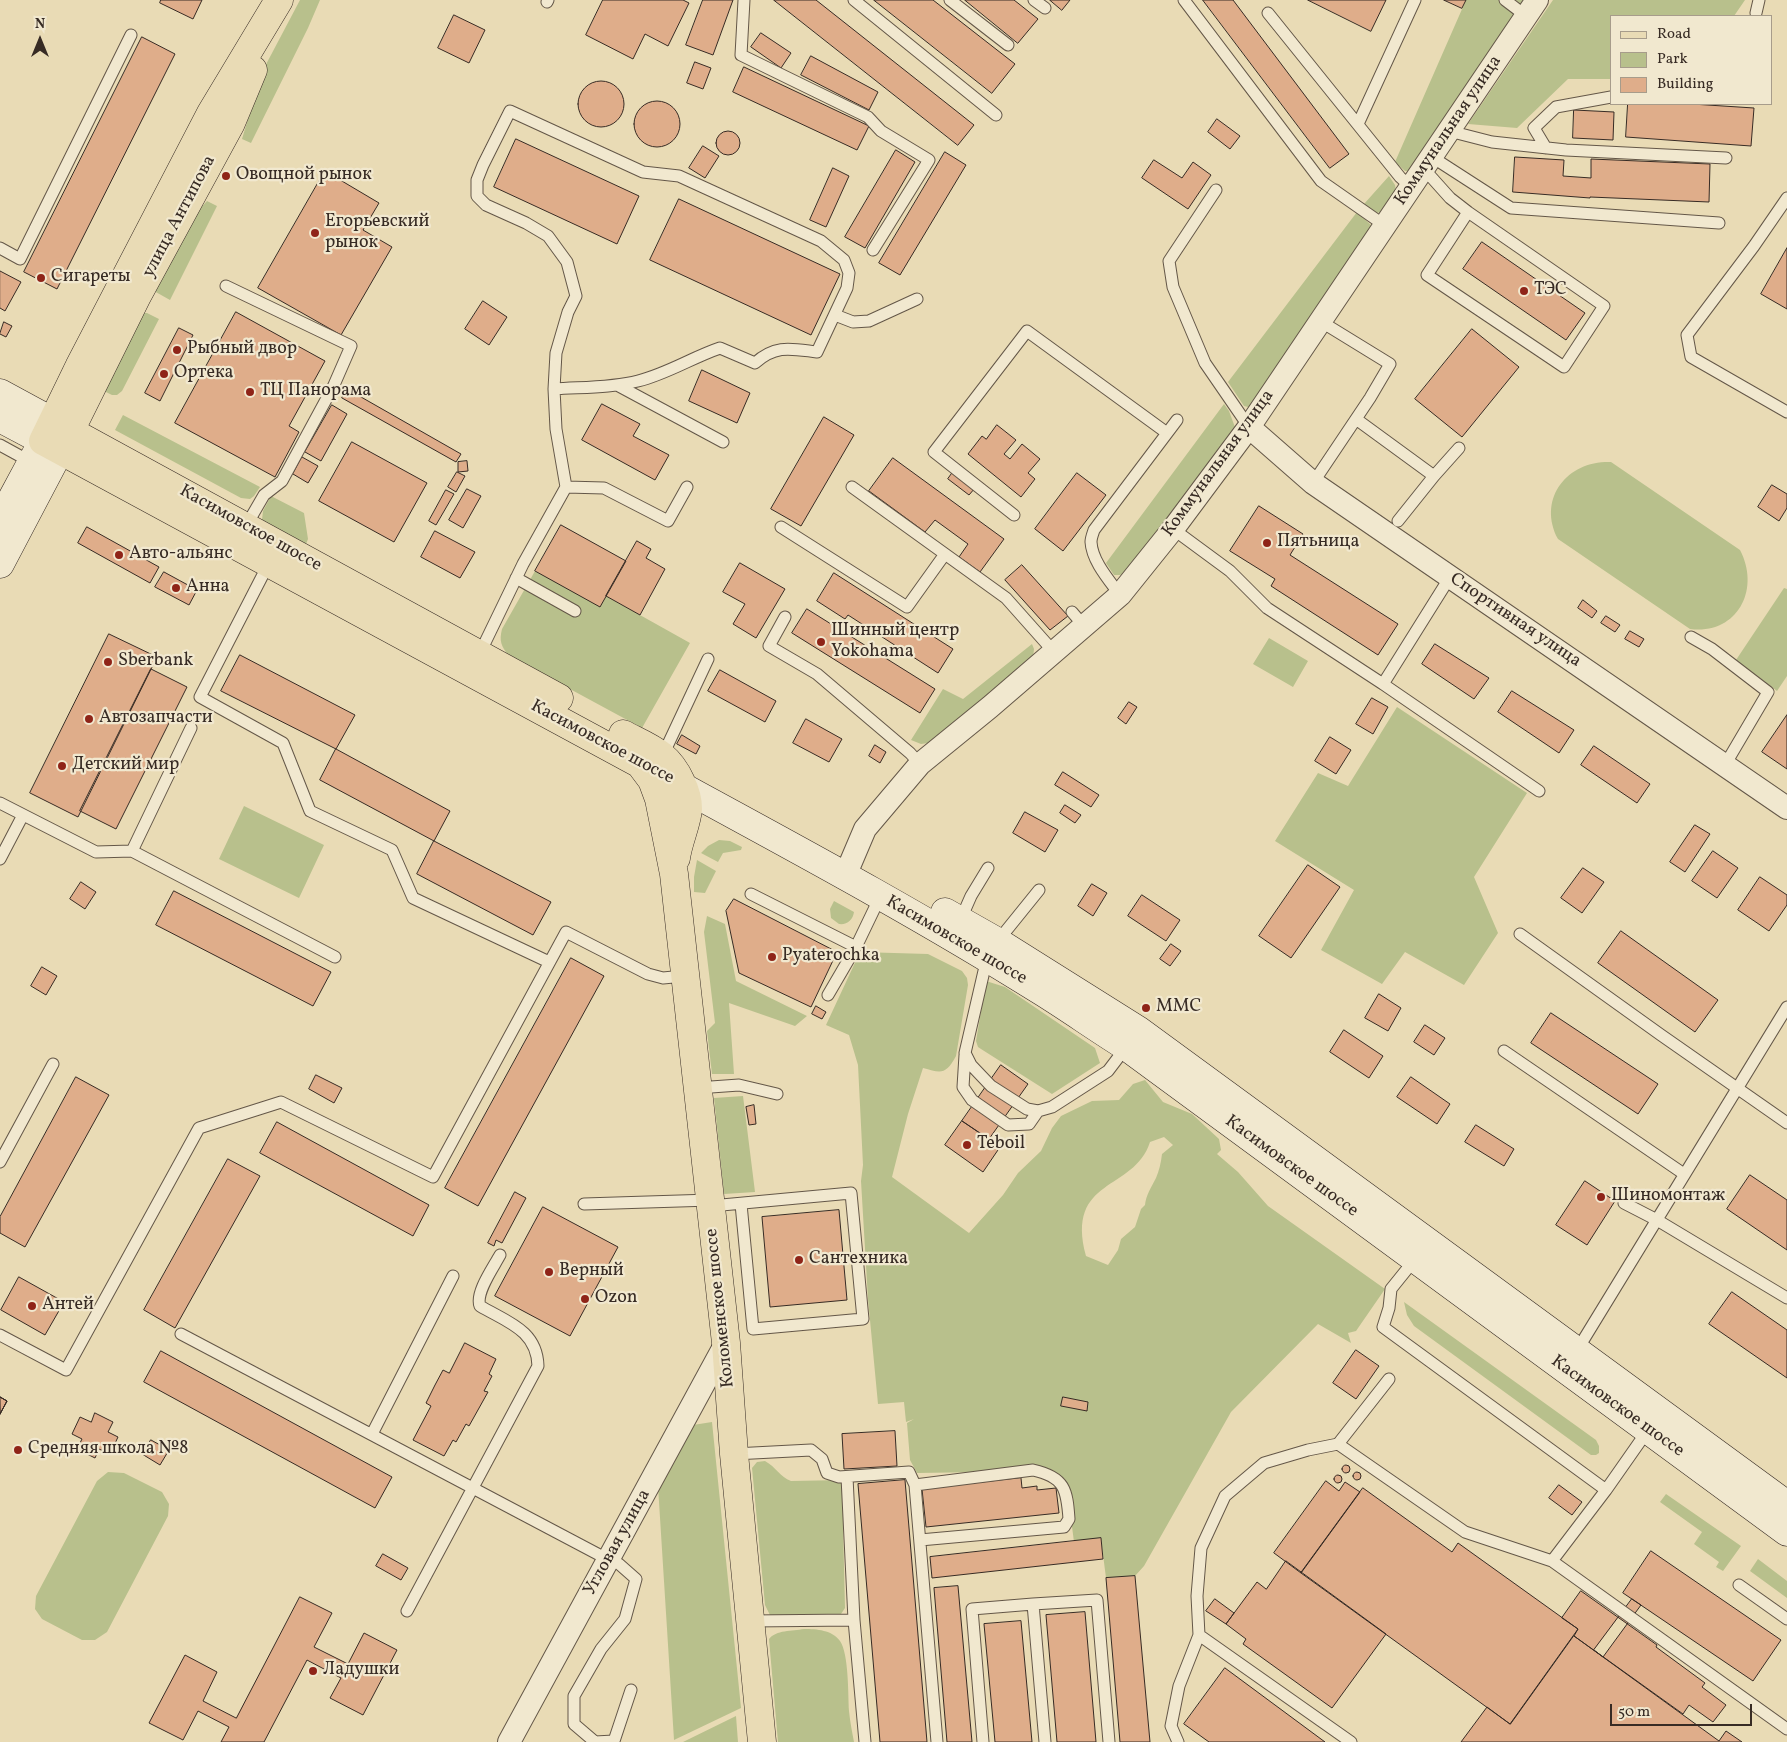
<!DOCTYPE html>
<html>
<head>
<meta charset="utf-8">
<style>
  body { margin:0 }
  #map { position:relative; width:1787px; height:1742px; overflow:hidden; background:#e9dbb5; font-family:Vollkorn,serif }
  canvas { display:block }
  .legend { position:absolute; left:1610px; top:15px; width:162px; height:90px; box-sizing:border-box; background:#f1e8cf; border:1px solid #a79c8b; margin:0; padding:6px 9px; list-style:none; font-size:15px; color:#372b24 }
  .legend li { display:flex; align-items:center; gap:10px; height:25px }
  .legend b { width:25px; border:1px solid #a79c8b }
  .north { position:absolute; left:15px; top:15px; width:50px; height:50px; -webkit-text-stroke:4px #f1e8cf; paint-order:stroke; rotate:0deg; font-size:14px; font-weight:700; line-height:20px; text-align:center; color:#372b24 }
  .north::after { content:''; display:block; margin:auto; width:18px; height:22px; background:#372b24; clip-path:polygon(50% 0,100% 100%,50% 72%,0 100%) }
  .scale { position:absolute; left:1610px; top:1704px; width:142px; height:22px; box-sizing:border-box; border:2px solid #372b24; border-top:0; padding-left:6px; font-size:15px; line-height:18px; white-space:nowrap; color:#372b24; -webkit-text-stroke:4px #f1e8cf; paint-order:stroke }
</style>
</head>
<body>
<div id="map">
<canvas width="1787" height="1742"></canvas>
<ul class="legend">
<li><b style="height:6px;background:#e9dbb5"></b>Road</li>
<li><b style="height:14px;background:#b8c08c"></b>Park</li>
<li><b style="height:14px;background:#dfad8a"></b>Building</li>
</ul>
<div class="north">N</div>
<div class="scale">50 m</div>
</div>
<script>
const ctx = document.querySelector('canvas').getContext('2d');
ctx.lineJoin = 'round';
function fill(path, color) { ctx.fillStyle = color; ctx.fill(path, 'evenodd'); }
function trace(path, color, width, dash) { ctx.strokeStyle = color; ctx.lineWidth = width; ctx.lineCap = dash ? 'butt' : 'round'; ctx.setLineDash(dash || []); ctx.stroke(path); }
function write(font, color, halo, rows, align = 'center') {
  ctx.font = font + ' Vollkorn,serif'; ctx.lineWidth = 4.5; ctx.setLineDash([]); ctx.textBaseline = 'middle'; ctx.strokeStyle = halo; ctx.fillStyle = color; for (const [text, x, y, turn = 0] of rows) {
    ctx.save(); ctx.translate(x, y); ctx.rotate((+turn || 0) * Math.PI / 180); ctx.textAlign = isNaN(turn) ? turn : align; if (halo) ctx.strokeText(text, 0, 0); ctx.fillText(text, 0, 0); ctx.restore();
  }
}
fill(new Path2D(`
  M300,0H320L308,28L251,143L242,139L262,72Z
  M1466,0H1527L1408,171H1405L1395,162Z
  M1553,0H1745L1734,16H1611V79H1568L1517,128L1468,124Z
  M1389,176L1395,185L1396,191L1381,212L1377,213L1364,204Z
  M207,201L217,206L170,300L154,291L183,227Z
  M1357,212L1371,225V228L1252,406L1248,407L1244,406L1228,382Z
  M142,313H147L159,319L122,391L117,395H112L100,389Z
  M1224,404L1229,411L1236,430L1126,572L1120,575H1114L1106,563Z
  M123,415L260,487L254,496L250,499L241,498L115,430Z
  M1605,462H1611L1740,550C1761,590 1737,635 1690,629L1558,539C1538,501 1564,464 1605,462Z
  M271,496L304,513L308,539L306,544L262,520L263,511Z
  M535,571L606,596L690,643L642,728L509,656C501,646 499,641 502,629Z
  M1784,588L1787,589V676L1777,691L1736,660Z
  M1269,638L1308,661L1293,687L1253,664Z
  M1032,644L1034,649L1033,658L928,743L921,744L911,740L943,689L963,699Z
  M1397,707L1527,793L1474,877L1498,933L1464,985L1405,952L1382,984L1321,950L1354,890L1275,841L1318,773L1348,786Z
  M244,806L324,845L299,898L219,859Z
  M719,840L730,841L742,847L741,850L723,853L718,862L701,853L708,846Z
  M697,860L716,871L705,893L694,892V877Z
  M834,901L854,912C853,920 847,925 839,924L831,918L830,909Z
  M707,916L725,924L736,981L807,1016L795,1026L729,1003L734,1074H712L707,1031L715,1023L704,932Z
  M860,952L928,954L962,971L967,978L968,985L956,1056C946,1075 941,1073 923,1068L908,1114L892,1177L969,1233L1003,1195L1018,1173L1041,1151L1052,1128L1061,1116L1092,1101L1119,1100L1133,1084L1145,1080L1163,1102L1192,1114L1219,1139L1221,1150L1217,1154L1238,1172L1268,1206L1385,1289L1356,1331L1348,1333L1351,1343L1318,1324L1231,1412L1144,1566L1135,1576L1106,1578L1101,1539L1074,1542L1067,1488L1051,1471L917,1473L910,1460L907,1423L914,1419L906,1422L904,1402L878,1404L868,1299L861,1181L863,1165L858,1065L849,1035L826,1025ZM1164,1137L1173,1145L1162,1154C1161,1163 1159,1171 1156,1178C1151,1188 1146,1195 1145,1205L1141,1209L1135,1227L1121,1239L1118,1250L1108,1265L1086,1256C1065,1177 1134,1192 1150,1142Z
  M986,981L1005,987L1095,1048L1100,1063L1052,1094L981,1049L978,1047L976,1041Z
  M743,1096L755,1192L724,1194L714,1098Z
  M1404,1302L1596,1440L1599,1446V1453L1596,1455H1591L1414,1326L1407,1315Z
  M712,1422L741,1708L674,1740L658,1486L693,1425Z
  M765,1461C776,1467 780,1477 791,1481L844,1480L845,1518L843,1526L845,1608L841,1614L835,1617L770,1615L765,1605L752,1468L757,1462Z
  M108,1472L124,1473L162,1492L169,1504L168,1516L107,1632L95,1640H82L42,1619L35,1609L36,1596L97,1481Z
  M1666,1494L1741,1546L1723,1571L1716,1567L1719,1562L1694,1544L1702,1532L1660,1502Z
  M1758,1559L1787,1581V1598L1750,1571Z
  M804,1629C817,1629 832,1630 840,1641C849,1654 848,1695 849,1711C850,1721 852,1732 854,1742H778L769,1639C776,1630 792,1631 804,1629Z
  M736,1716L738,1742H683Z`), '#b8c08c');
const building = new Path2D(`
  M161,0H202L193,19L160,3Z
  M603,0H683L689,3L668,46L645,34L633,59L586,35Z
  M703,0H733L713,55L686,45Z
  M774,0H816L974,125L958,145Z
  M874,0H933L1015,64L992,93Z
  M965,0H1014L1038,19L1018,43Z
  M1050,0H1070L1062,10Z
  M1203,0H1233L1349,154L1330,168Z
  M1308,0H1386L1371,31Z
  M1444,0H1466L1462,8Z
  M454,15L485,30L469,63L438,48Z
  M761,33L791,53L781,68L751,47Z
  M142,37L175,54L57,289L24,272Z
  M811,56L878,92L869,110L801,75Z
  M695,62L711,68L703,89L687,83Z
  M744,67L869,126L857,150L733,92Z
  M578 104a23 23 0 1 1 46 0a23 23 0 1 1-46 0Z
  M634 124a23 23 0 1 1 46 0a23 23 0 1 1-46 0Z
  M1628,104H1692L1754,108L1751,146L1626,137Z
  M1574,110L1614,112L1613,140L1573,138Z
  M1217,119L1240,136L1230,149L1208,132Z
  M716 143a12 12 0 1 1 24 0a12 12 0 1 1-24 0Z
  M516,139L639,196L617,244L494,187Z
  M703,146L719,156L705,178L689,168Z
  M896,150L915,162L865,248L845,237Z
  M945,152L966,165L900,275L879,263Z
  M1515,157L1564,160L1563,176L1591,178V159L1710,164L1709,202L1590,197V198L1513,192Z
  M1154,160L1182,178L1193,162L1211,175L1188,209L1142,178Z
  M833,168L849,176L826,227L810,220Z
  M325,171L379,203L363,230L392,247L341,335L258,288Z
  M679,199L840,274L811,335L650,260Z
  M1482,242L1585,313L1566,340L1463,269Z
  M1787,248V309L1761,294Z
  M0,271L21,282L5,311L0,308Z
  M483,301L507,317L489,345L465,329Z
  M236,312L325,361L289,426L299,432L275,477L175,423Z
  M4,322L12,326L6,337L0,334Z
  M179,328L193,335L160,401L145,393Z
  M1472,329L1519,367L1462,437L1415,399Z
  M702,370L750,393L737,423L689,401Z
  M347,389L461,454L456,462L342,398Z
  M602,404L640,424L633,436L669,455L655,480L582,440Z
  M332,405L347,414L321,461L305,452Z
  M824,417L854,435L801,526L771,509Z
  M997,425L1016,440L1004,454L1010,459L1022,444L1040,459L1028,473L1035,479L1021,497L968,454L982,436L986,439Z
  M352,442L427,483L394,542L319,501Z
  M302,457L318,466L308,483L293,474Z
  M893,458L1004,539L980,572L959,557L968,544L935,520L925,532L869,491Z
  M467,461L468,471L458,472V462Z
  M457,472L465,476L456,492L448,487Z
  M953,472L975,488L969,495L948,479Z
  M1077,473L1106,495L1063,551L1035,529Z
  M1772,485L1787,494V508L1779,521L1758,507Z
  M467,489L481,496L463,528L449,520Z
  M446,490L454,494L436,525L429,521Z
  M1259,506L1303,534L1290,555L1398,624L1378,655L1271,586L1275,579L1230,551Z
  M561,525L626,561L600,607L535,571Z
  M87,527L159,567L150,583L78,543Z
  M435,531L475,552L460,578L421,557Z
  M637,541L651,549L646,558L665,569L640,615L606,596Z
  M740,563L785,589L756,638L733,624L745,604L723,592Z
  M1022,565L1068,616L1050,630L1005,580Z
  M164,572L197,590L189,605L155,587Z
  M834,573L953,649L938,673L848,615L845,619L817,601Z
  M1583,600L1597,611L1592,618L1578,608Z
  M807,609L935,689L920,713L792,633Z
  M1606,616L1620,625L1615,632L1601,623Z
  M1630,631L1644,639L1639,647L1625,639Z
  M109,634L157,657L78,817L30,793Z
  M1435,644L1489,678L1474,699L1422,664Z
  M240,655L355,715L336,749L221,691Z
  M151,669L187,687L116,829L80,811Z
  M720,670L776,701L765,722L708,691Z
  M1512,691L1574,730L1559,753L1498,712Z
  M1372,698L1388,707L1373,734L1356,724Z
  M1129,702L1137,707L1126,724L1118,718Z
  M1787,715V769L1762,752Z
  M806,719L842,739L829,762L793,743Z
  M682,735L700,746L696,754L677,744Z
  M1330,737L1351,750L1336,774L1315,761Z
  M875,745L886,752L880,763L869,756Z
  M1594,746L1650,784L1637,803L1581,765Z
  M336,749L450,811L434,841L320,780Z
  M1063,772L1099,795L1091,807L1055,785Z
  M1065,805L1081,815L1075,823L1060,813Z
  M1025,812L1058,830L1045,852L1013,833Z
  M1695,825L1710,834L1685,872L1670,862Z
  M434,841L551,902L533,935L417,874Z
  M1713,851L1738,868L1717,898L1692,881Z
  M1308,865L1340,887L1291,958L1259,936Z
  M1583,868L1604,882L1582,913L1561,898Z
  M1760,877L1787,895V905L1769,931L1738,910Z
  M81,882L96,892L85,909L70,899Z
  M1092,884L1107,893L1093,916L1078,906Z
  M174,891L331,972L313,1006L156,925Z
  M1142,895L1180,920L1166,941L1128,916Z
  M734,899L837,952L811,1007L739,973L726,911Z
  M1621,931L1718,1000L1695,1032L1598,963Z
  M1171,944L1181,951L1170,966L1160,959Z
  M571,958L604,976L478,1206L445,1188Z
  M42,967L57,976L46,995L31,986Z
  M1379,994L1401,1008L1388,1031L1365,1018Z
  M816,1006L826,1012L822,1019L812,1014Z
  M1551,1013L1658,1084L1638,1114L1531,1043Z
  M1425,1025L1445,1038L1434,1055L1414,1042Z
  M1344,1030L1383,1056L1369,1078L1330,1052Z
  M1001,1065L1028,1084L989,1139L962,1121Z
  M316,1075L342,1088L334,1103L309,1089Z
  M76,1077L109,1095L25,1247L0,1233V1217Z
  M1411,1077L1450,1104L1437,1124L1397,1097Z
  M754,1105L756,1124L749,1125L746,1107Z
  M962,1121L1000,1147L983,1172L945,1145Z
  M277,1122L429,1205L413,1236L260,1153Z
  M1476,1125L1514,1149L1504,1166L1465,1142Z
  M228,1159L260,1176L175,1328L144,1310Z
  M1750,1175L1787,1200V1250L1727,1209Z
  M1585,1181L1615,1201L1587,1245L1556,1225Z
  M515,1192L526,1198L502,1243L496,1240L494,1246L488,1243Z
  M543,1207L618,1247L570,1336L495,1296Z
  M839,1210L847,1300L770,1307L762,1217Z
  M19,1277L64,1302L45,1335L1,1310Z
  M1732,1292L1787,1330V1378L1709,1324Z
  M465,1343L496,1359L489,1374L492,1376L484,1391L488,1392L469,1426L466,1424L456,1442L453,1440L444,1456L413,1440L431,1406L426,1403L435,1385L443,1370L449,1373Z
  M1356,1350L1379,1366L1356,1399L1333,1383Z
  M161,1351L392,1477L375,1508L144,1382Z
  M0,1397L7,1401L0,1414Z
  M0,1397L7,1401L0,1414Z
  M0,1397L7,1401L0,1414Z
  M1063,1397L1088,1402L1087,1411L1061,1406Z
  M95,1413L113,1422L108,1432L118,1437L110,1454L99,1449L95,1458L77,1449L82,1439L72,1434L80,1417L91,1422Z
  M895,1431L897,1466L844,1469L842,1434Z
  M151,1440L169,1450L160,1465L142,1454Z
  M1342 1469a4 4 0 1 1 8 0a4 4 0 1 1-8 0Z
  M1353 1476a4 4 0 1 1 8 0a4 4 0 1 1-8 0Z
  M1334 1479a4 4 0 1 1 8 0a4 4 0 1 1-8 0Z
  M1021,1478L1022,1488L1037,1486V1490L1056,1488L1059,1513L926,1527L922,1489Z
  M905,1480L927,1742H880L858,1484Z
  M1326,1481L1339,1491L1345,1482L1360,1492L1301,1573L1274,1553Z
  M1559,1485L1582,1502L1572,1515L1549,1498Z
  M1363,1488L1452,1552L1458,1543L1578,1629L1510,1724L1301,1573Z
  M1101,1538L1103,1559L932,1578L930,1557Z
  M1651,1551L1781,1640L1753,1681L1623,1593Z
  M383,1554L408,1568L401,1580L376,1566Z
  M1286,1561L1386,1634L1332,1708L1243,1644L1246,1639L1226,1624L1257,1582L1266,1589Z
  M1135,1576L1150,1742H1120L1106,1578Z
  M958,1586L972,1742H947L934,1588Z
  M1581,1591L1657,1645L1656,1647L1705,1683L1702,1687L1726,1705L1713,1722L1689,1705L1683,1714L1574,1636L1578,1629L1562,1618Z
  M300,1597L332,1613L314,1647L348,1664L364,1633L397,1650L363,1715L330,1698L341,1678L307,1660L264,1742H221L229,1727L198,1711L183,1740L149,1723L185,1655L217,1672L203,1701L236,1718Z
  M1215,1599L1234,1613L1226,1624L1206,1611Z
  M1632,1599L1641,1605L1603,1657L1594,1650Z
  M1085,1612L1096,1742H1057L1046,1615Z
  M1021,1621L1032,1742H995L984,1624Z
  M1574,1636L1719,1741L1726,1731L1742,1742H1461L1487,1707L1510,1724Z
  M1225,1668L1325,1742H1209L1184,1724Z`);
fill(building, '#dfad8a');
trace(building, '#372b24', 1);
const lane = new Path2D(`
  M744,0L741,55L868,117L881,131L929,160L873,250
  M854,0L996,115
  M950,0L1008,45
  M1034,0L1045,8
  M1184,0L1321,181L1384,225
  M1505,0L1526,16
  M547,2L548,0
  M1268,13L1400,177L1411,187
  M1756,13L1759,0
  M1358,124L1415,0
  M1449,131L1492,142L1566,150L1726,158
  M1546,148L1534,128L1556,107L1611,97
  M1432,157L1511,208L1719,223
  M1424,169L1450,198L1468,212
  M1216,190L1169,261L1173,287L1205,363L1249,427
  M1787,198L1754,246L1687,335L1691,357L1787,412
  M1468,212L1604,306L1564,367L1427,275Z
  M0,248L20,259L131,35
  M226,286L351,346L334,385L282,481L264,495L246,526
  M835,315L853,322L869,321L917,299
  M617,385L723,442
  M1356,419L1434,476L1459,448
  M0,445L31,462
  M1313,483L1370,398L1390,364L1320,321
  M566,487L604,488L668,521L687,487
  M852,487L1006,598L1054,652
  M1014,515L934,452L1027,331L1167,433
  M1398,521L1434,476
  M781,527L907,607L945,554
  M1173,529L1230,571L1267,608L1383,684L1450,577
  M269,563L200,697L283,743L310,811L392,850L413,898L549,962
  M516,578L575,611
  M1120,595C1109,580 1092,561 1091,542C1091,538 1093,533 1094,530L1177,420
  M1072,612L1084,626
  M785,617L769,646L817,674L910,753L920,764
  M1691,637L1712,649L1768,692L1725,765
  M479,655L523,564L566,487L556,429L554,389L556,353L568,312L576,296L567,262L548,236L526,223L486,205L477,196V180L483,165L510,111L643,172L679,176L821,241L844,260L849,273L847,288L817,352C792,349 776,344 755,363L720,348C693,357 667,374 638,381C611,388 581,387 554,389
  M1383,684L1539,791
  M663,755L708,659
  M0,803L96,852L132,851L335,957
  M132,851L191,728
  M0,859L23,815
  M751,894L856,947L880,897
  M960,921L971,896L988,868
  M1520,934L1661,1035L1787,1123
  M997,942L1039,890
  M987,958L965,1053L971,1065L991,1086L1027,1109L1038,1111L1052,1107L1108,1071L1127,1046
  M828,995L856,947
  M1504,1051L1684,1174
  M965,1055L963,1087L972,1100L1008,1125L1029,1124L1038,1111
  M697,1088L739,1085L777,1094
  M0,1162L53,1064
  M1624,1203L1657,1220L1787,1298
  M584,1204L711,1200
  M711,1206L851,1193L863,1319L753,1329L741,1204
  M1416,1258L1391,1289L1389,1308L1383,1327L1606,1490L1648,1430
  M181,1334L609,1560L619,1564L636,1579L625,1619L601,1649L574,1696V1724L595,1742L614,1741L631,1690
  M0,1335L66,1370L199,1128L281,1102L433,1177L566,932L648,974L663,978L684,976
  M1576,1352L1787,1007
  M1389,1379L1338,1444L1465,1532L1552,1561L1787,1729
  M372,1434L453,1276
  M1338,1444L1308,1450L1264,1463L1225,1496L1201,1548L1197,1596L1199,1635L1351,1742
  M734,1454L811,1450L822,1459L827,1473L839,1477L909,1472L915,1485L937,1742
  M847,1477L854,1620L865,1742
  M915,1485L1033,1470C1065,1477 1067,1490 1069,1519L1064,1527L920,1540
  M1552,1561L1606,1490
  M1739,1585L1787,1619
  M1033,1604L1097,1600L1109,1742
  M407,1611L538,1366C537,1330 507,1322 480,1306C475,1293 493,1268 500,1255
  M750,1621L854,1620
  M983,1742L972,1609L1033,1604L1045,1742
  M1178,1742L1171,1726L1179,1686L1199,1635`);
const street = new Path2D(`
  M1249,427L1313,483L1787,808
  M845,876L865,829L920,764L990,707L1120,595L1173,529L1249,427L1537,0
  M509,1742L726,1343`);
const secondary = new Path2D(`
  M0,393L70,431L0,564
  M0,418L43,441L0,521
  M668,779C793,847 920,915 1041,991C1070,1009 1098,1029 1127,1047L1787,1532
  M945,912L998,942L1138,1030L1787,1505`);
const primary = new Path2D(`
  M279,0L211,113L79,367L43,441L640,764L652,780L659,799L674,874L726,1343L734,1454L762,1742
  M253,70L231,123L137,296L70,431L559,698
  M623,734C650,748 668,753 681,782C685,790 688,799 688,809C687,823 678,842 676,858`);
trace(lane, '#645748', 13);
trace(street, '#645748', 24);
trace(secondary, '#372b24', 29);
trace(primary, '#372b24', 29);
trace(lane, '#f1e8cf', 11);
trace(street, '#f1e8cf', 22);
trace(secondary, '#f1e8cf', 28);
trace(primary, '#e9dbb5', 28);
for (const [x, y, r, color] of [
  [226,176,5,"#8f2418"],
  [315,233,5,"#8f2418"],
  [41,278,5,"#8f2418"],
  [1524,291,5,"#8f2418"],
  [177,350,5,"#8f2418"],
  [164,374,5,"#8f2418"],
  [250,392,5,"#8f2418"],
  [1267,543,5,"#8f2418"],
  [119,555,5,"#8f2418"],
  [176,588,5,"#8f2418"],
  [821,642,5,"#8f2418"],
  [108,662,5,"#8f2418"],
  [89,719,5,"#8f2418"],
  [62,766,5,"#8f2418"],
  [772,957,5,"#8f2418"],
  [1146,1008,5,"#8f2418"],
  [967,1145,5,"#8f2418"],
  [1601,1197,5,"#8f2418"],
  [799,1260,5,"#8f2418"],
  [549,1272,5,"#8f2418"],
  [585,1299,5,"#8f2418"],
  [32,1306,5,"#8f2418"],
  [18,1450,5,"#8f2418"],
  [313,1671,5,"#8f2418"]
]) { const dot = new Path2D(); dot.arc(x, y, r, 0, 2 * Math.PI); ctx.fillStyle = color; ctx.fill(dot); trace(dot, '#f1e8cf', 2); }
write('18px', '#372b24', '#f1e8cf', [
  ["Коммунальная улица",1449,131,-56],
  ["улица Антипова",180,217,-62],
  ["Коммунальная улица",1219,464,-54],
  ["Касимовское шоссе",250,529,29],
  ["Спортивная улица",1515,621,34],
  ["Касимовское шоссе",602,743,28],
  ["Касимовское шоссе",956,941,30],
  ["Касимовское шоссе",1291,1167,36],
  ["Коломенское шоссе",721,1308,-96],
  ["Касимовское шоссе",1617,1407,36],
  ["Угловая улица",618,1543,-61]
]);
write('18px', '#372b24', '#f1e8cf', [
  ["Овощной рынок",236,176],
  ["Егорьевский",325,223],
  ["рынок",325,244],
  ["Сигареты",51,278],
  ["ТЭС",1534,291],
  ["Рыбный двор",187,350],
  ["Ортека",174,374],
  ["ТЦ Панорама",260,392],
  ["Пятьница",1277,543],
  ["Авто-альянс",129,555],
  ["Анна",186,588],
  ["Шинный центр",831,632],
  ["Yokohama",831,653],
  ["Sberbank",118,662],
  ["Автозапчасти",99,719],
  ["Детский мир",72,766],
  ["Pyaterochka",782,957],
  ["ММС",1156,1008],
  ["Teboil",977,1145],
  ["Шиномонтаж",1611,1197],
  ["Сантехника",809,1260],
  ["Верный",559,1272],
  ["Ozon",595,1299],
  ["Антей",42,1306],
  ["Средняя школа №8",28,1450],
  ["Ладушки",323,1671]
], 'left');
</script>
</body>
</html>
